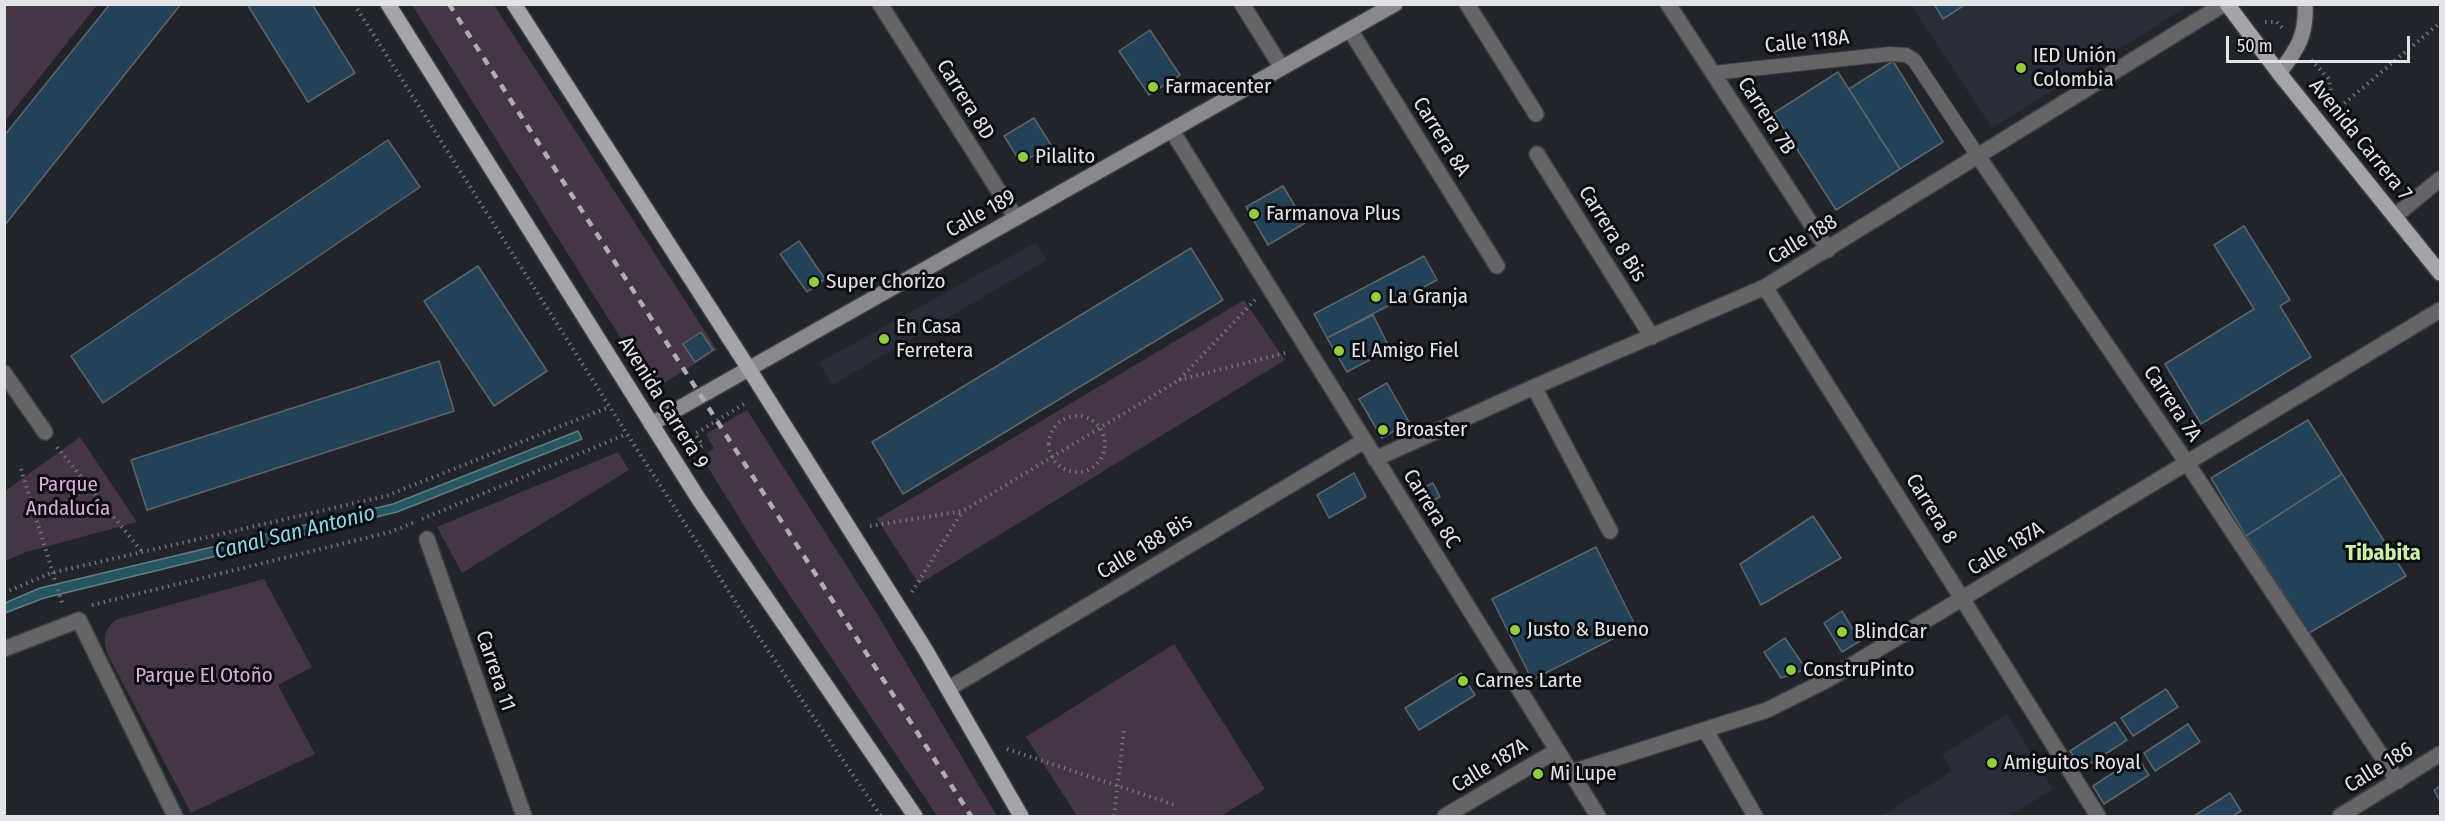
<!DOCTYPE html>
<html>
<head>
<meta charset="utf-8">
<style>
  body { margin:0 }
  #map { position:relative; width:2445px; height:821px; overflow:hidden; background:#21242a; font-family:"Fira Sans Condensed",sans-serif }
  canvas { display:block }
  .frame { position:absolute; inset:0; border:6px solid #e1e3e7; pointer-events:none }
  .scale { position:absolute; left:2226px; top:36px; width:184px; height:27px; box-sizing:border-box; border:3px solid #e1e3e7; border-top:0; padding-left:8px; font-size:18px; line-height:21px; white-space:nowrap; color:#e1e3e7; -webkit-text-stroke:4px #0c0d10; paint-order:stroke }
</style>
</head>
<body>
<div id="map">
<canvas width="2445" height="821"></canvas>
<div class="frame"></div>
<div class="scale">50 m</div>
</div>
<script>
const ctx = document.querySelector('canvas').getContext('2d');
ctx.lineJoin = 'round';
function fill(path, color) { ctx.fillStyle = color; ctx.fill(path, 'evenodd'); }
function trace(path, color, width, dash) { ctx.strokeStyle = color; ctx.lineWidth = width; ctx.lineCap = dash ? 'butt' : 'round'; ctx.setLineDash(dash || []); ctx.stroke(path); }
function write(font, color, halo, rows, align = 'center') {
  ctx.font = font + ' "Fira Sans Condensed",sans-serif'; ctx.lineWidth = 6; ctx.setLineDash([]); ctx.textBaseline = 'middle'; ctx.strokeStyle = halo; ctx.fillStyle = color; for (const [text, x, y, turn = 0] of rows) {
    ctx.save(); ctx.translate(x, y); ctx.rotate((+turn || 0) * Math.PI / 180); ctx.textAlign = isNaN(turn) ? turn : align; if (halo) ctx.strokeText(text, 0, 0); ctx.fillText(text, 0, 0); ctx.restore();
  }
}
fill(new Path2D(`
  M2182,4L2185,8L1992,128L1911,5Z
  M1035,243L1047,260L832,385L819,363Z
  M2007,714L2053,789L2010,816H1881L1952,771L1942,755Z`), '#292d39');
fill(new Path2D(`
  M5,4L97,5L5,121L4,5Z
  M412,5H494L717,350L653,390Z
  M1244,300L1285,360L919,584L877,519Z
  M747,410L874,609L997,816H937L758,548L702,458L714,448L706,434Z
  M80,437L137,522L26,552L5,561V491Z
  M618,452L629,470L462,573L437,527Z
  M264,579L312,667L278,685L315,754L191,813L108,655C102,640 104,631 115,620Z
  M1174,644L1265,789L1221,816H1077L1026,737Z`), '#463546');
const water = new Path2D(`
  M578,431L582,439L397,512L44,598L5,613V603L40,588L393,504Z`);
fill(water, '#27555f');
trace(water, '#5f8088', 1.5);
const building = new Path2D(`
  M110,4H181L4,226V136Z
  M247,4H312L355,73L308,102Z
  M1934,4H1966L1943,19Z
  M1150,30L1180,75L1149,95L1119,51Z
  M1893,61L1943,142L1900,169L1849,89Z
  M1838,72L1900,169L1836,210L1774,113Z
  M1034,118L1051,145L1021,163L1004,136Z
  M388,140L420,187L103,403L71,356Z
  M1283,186L1305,223L1268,245L1246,207Z
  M2244,226L2290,300L2280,306L2311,357L2201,424L2165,364L2254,309L2214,245Z
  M799,241L825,279L807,292L780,254Z
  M1191,248L1223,300L903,494L872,442Z
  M1424,256L1437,280L1327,338L1314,314Z
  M478,266L547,371L494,406L424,301Z
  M1373,315L1390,349L1347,372L1327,338Z
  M701,332L713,350L695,362L683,344Z
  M439,361L454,411L147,510L131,460Z
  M1387,383L1409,422L1382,438L1359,399Z
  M2308,420L2342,474L2246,536L2211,478Z
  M1354,473L1366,497L1329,518L1317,495Z
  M2342,474L2406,576L2309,633L2246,536Z
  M1433,483L1440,497L1428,503L1421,489Z
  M1813,516L1841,558L1761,605L1740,564Z
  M1596,547L1636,627L1532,680L1492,599Z
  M1842,611L1860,641L1842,652L1824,623Z
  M1785,638L1806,669L1781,678L1764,652Z
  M1461,673L1475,695L1419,730L1405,708Z
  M2166,689L2178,707L2133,736L2121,718Z
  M2115,722L2127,740L2082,769L2070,751Z
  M2188,724L2200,742L2155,771L2144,753Z
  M2137,757L2149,775L2104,804L2093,786Z
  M2440,786V801L2434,790Z
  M2230,793L2241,811L2233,816H2194Z`);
fill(building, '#234157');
trace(building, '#5e656b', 1.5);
const lane = new Path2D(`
  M1713,73L1890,54L1906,55L1914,60L1978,156`);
const street = new Path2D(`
  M880,4L1016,218
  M1242,4L1282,68
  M1467,4L1536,114
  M1668,4L1828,250
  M1350,30L1497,266
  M1172,131L1598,816
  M1537,154L1652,337
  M1978,156L2187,463L2398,781
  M2395,216L2440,179
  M1765,287L1963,600L2098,816
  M4,373L45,432
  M1534,387L1610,531
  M1375,459L1534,387L1765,287L2224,4
  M427,539L524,816
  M4,649L79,620L175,816
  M948,689L1364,441
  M1706,731L1755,816
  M1569,773L1767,710L1827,680L2440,310
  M1445,816L1556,751
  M2340,816L2440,754`);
const secondary = new Path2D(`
  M2279,73C2297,50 2307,35 2305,4
  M651,424L1395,4`);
const primary = new Path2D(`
  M388,4L698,498L915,816
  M514,4L749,369L925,649L1021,816
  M2227,4L2279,73L2440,273`);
trace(lane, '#3c3f44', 16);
trace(street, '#3c3f44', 18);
trace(secondary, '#3c3f44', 18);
trace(primary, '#3c3f44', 18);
trace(new Path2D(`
  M354,4L627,434L744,615L881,816
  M2265,22H2277L2284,30
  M2311,60L2329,79L2333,108
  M2335,111L2440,23
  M1179,380L1289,352
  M1049 444a28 28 0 1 1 56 0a28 28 0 1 1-56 0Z
  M57,447L143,553
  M696,450L703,445L695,434L744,404
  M21,469L63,606
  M422,519L627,434
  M870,526L963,511L1179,380L1255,300
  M912,592L962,512
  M4,593L51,573L386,496L609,407
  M92,605L390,532L415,522
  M1007,749L1175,805
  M1114,816L1124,729`), '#707378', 4, [1.5, 4.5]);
trace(lane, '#656467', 14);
trace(street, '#656467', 15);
trace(secondary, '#89888d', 15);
trace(primary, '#a6a4ab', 15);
trace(new Path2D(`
  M449,4L971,816`), '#acaeb2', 4.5, [8, 8]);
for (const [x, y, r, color] of [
  [2021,68,6,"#91cd40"],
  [1153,87,6,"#91cd40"],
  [1023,157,6,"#91cd40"],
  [1254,214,6,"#91cd40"],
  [814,282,6,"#91cd40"],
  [1376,297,6,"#91cd40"],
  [884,339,6,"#91cd40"],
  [1339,351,6,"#91cd40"],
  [1383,430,6,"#91cd40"],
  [1515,630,6,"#91cd40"],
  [1842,632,6,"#91cd40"],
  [1791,670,6,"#91cd40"],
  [1463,681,6,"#91cd40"],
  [1992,763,6,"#91cd40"],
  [1538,774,6,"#91cd40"]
]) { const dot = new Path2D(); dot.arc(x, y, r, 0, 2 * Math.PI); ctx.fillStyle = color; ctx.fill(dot); trace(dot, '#0c0d10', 2); }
write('21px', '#e1e3e7', '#0c0d10', [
  ["Calle 118A",1807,42,-6],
  ["Carrera 8D",965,100,58],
  ["Carrera 7B",1766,116,57],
  ["Carrera 8A",1441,137,58],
  ["Avenida Carrera 7",2360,140,51],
  ["Calle 189",981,214,-29],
  ["Carrera 8 Bis",1612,234,58],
  ["Calle 188",1803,240,-31],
  ["Avenida Carrera 9",663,403,58],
  ["Carrera 7A",2172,404,56],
  ["Carrera 8C",1431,509,58],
  ["Carrera 8",1931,509,58],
  ["Calle 188 Bis",1145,547,-31],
  ["Calle 187A",2006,549,-31],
  ["Carrera 11",495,671,71],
  ["Calle 187A",1490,766,-31],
  ["Calle 186",2379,768,-32]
]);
write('21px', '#e1e3e7', '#0c0d10', [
  ["IED Unión",2033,56],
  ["Colombia",2033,80],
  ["Farmacenter",1165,87],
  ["Pilalito",1035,157],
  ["Farmanova Plus",1266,214],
  ["Super Chorizo",826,282],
  ["La Granja",1388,297],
  ["En Casa",896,327],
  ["Ferretera",896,351],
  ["El Amigo Fiel",1351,351],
  ["Broaster",1395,430],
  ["Justo & Bueno",1527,630],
  ["BlindCar",1854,632],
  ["ConstruPinto",1803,670],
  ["Carnes Larte",1475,681],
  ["Amiguitos Royal",2004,763],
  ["Mi Lupe",1550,774]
], 'left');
write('21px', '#dcacdb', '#0c0d10', [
  ["Parque",68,485],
  ["Andalucía",68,509],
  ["Parque El Otoño",204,676]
]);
write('italic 22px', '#88d9ec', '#0c0d10', [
  ["Canal San Antonio",295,533,-14]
]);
write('bold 22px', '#cbefa8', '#0c0d10', [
  ["Tibabita",2383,554]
]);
</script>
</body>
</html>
